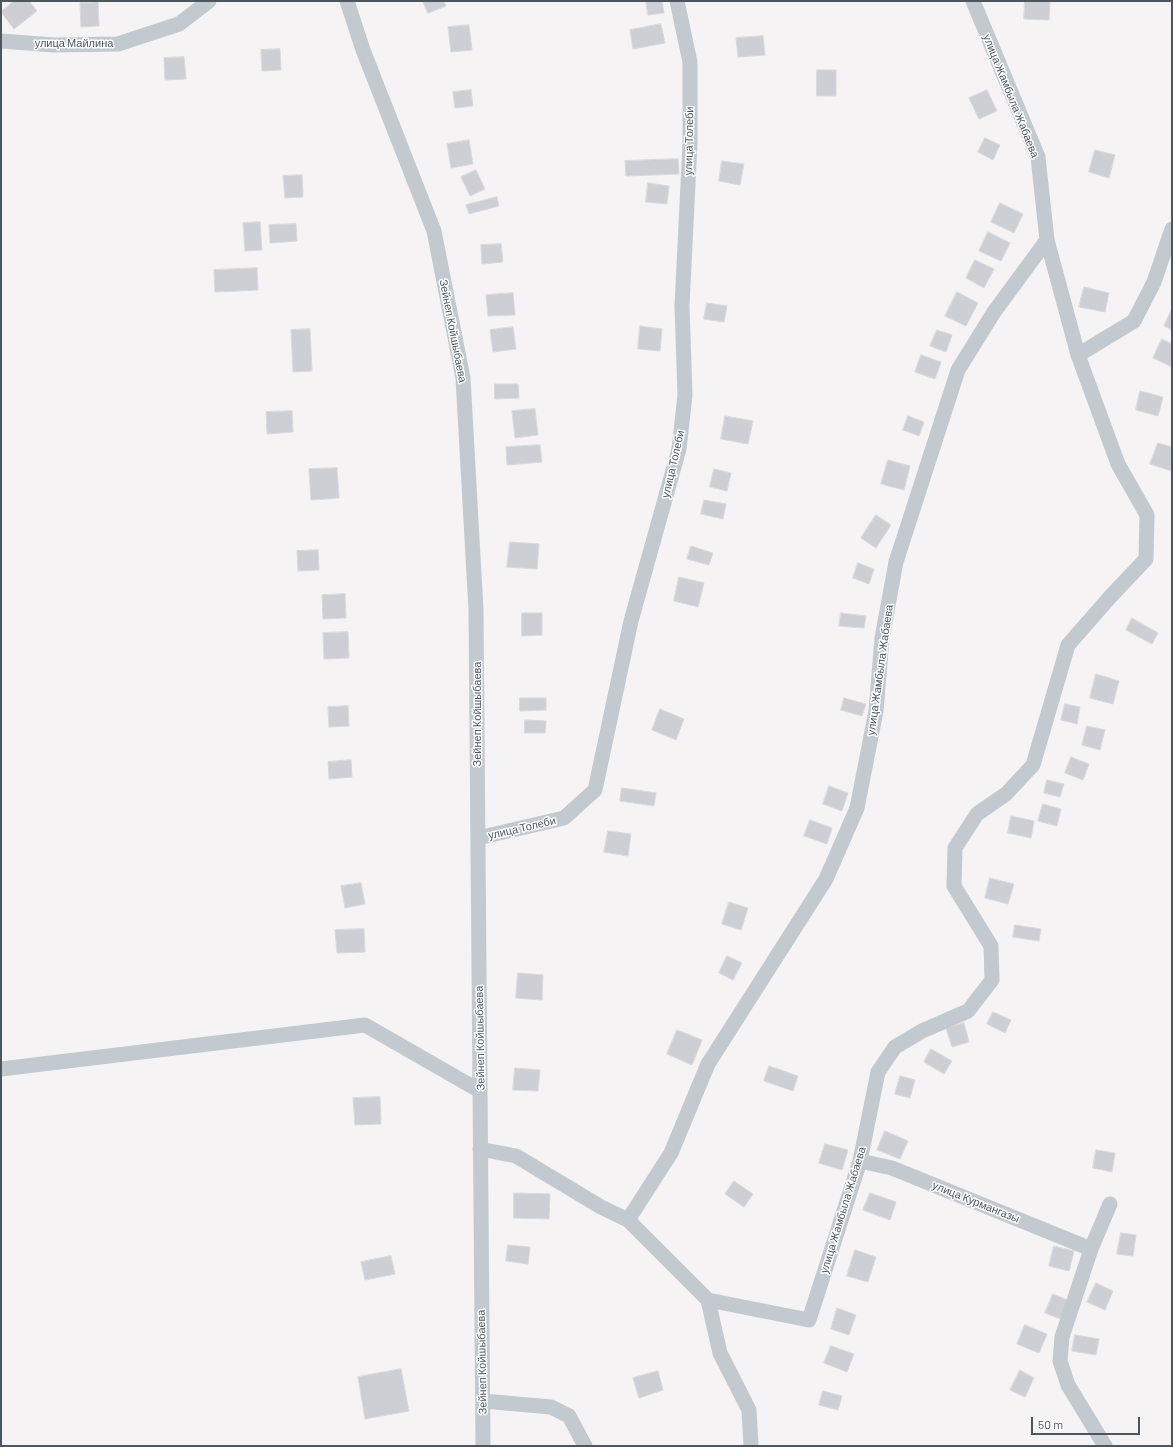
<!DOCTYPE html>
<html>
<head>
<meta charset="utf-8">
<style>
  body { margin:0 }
  #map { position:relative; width:1173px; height:1447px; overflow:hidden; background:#f5f3f3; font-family:Barlow,sans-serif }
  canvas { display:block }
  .frame { position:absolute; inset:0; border:2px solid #4b565f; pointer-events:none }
  .scale { position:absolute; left:1031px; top:1417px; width:109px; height:18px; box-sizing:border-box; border:2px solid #4b565f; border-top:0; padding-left:5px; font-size:12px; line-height:14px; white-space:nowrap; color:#4b565f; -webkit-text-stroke:3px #fff; paint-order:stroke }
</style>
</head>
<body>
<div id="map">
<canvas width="1173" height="1447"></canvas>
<div class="frame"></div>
<div class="scale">50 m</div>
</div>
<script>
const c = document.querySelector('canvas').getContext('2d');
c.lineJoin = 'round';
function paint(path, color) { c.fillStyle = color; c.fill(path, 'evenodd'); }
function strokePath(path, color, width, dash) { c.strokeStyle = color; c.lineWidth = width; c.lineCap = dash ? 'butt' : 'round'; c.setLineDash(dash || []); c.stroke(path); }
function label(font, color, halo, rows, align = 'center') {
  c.font = font + ' Barlow,sans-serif'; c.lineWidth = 3; c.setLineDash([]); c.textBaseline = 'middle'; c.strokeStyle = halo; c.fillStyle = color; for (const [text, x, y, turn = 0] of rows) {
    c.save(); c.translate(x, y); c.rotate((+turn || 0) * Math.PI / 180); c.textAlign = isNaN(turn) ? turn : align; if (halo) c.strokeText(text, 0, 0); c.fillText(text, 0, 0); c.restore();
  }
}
const building = new Path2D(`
  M14,1H29L37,11L14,29L1,12Z
  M423,1H444L446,6L428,13Z
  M646,1H662L664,13L648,15Z
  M1025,1H1050L1049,20L1024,19Z
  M98,2L99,26L81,27L80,3Z
  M661,24L665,43L633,49L630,30Z
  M469,25L472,50L451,52L448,27Z
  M763,36L765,55L738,57L736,38Z
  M280,49L281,70L262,71L261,50Z
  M184,57L186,79L165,80L164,58Z
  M817,70H836V96H817Z
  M471,90L473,106L455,108L453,92Z
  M987,90L997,111L979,119L969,98Z
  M985,138L1000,145L993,160L978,152Z
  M469,140L473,164L451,168L447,144Z
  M1095,150L1115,155L1109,178L1089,172Z
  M678,159L679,174L626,176L625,161Z
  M722,161L744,164L740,185L719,181Z
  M476,170L485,189L470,196L461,177Z
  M302,175L303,197L285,198L283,176Z
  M648,183L669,186L667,204L646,202Z
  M497,197L499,206L469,214L466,205Z
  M1000,203L1023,214L1014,233L991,222Z
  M260,222L262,250L245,251L243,223Z
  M296,224L297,241L270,243L269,225Z
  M988,232L1010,243L1001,261L979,251Z
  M501,244L503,262L482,264L481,245Z
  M975,260L994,269L984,288L966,278Z
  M257,268L258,290L215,292L214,270Z
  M1084,287L1109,293L1105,312L1079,307Z
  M957,292L978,303L966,326L945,316Z
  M513,293L515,315L488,316L486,295Z
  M707,303L727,306L724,322L704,319Z
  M1172,309V330L1164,326Z
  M640,326L662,329L660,351L638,349Z
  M513,327L516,349L493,352L490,330Z
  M310,329L312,371L293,372L291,330Z
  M937,330L952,335L946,352L930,346Z
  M1162,339L1172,344V367L1153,358Z
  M921,355L941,362L935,379L915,372Z
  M495,384H518L519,398L495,399Z
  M1140,391L1163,397L1158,416L1136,410Z
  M535,409L538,435L515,438L512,411Z
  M292,411L293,432L267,434L266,412Z
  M725,416L753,421L748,444L721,439Z
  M908,416L924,422L919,436L903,430Z
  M1158,443L1172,447V471L1150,464Z
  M540,445L542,462L507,465L506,447Z
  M888,460L910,466L904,490L881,484Z
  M337,468L339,498L311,500L309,469Z
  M714,469L731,473L727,491L710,487Z
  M704,500L726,504L723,519L701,514Z
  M876,515L891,525L876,548L861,538Z
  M510,542L539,544L537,569L507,567Z
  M691,546L713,553L709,565L687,559Z
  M318,550L319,570L298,571L297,551Z
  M858,563L874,569L869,584L853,578Z
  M679,577L704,583L698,607L674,601Z
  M345,594L346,618L323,619L322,595Z
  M522,613H542V635L522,636Z
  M841,613L866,616L864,628L839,626Z
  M1132,618L1158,633L1152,644L1126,630Z
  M348,632L349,658L324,659L323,633Z
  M1096,674L1119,681L1113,704L1090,698Z
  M520,698H546V710L520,711Z
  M844,698L866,704L862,716L841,710Z
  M1065,704L1080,707L1077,724L1061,720Z
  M348,706L349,726L329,727L328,707Z
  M660,709L684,719L676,740L652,730Z
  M525,720L546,721L545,733H525Z
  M1087,726L1105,730L1100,750L1082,745Z
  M1071,757L1089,764L1083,780L1065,773Z
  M351,760L352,777L329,779L328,762Z
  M1047,780L1064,784L1060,797L1044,793Z
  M829,786L848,793L842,811L823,804Z
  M622,788L656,793L654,806L620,801Z
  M1043,804L1061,809L1057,826L1038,821Z
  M1011,816L1034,821L1031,838L1008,833Z
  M810,820L832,828L827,844L804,836Z
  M608,831L631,834L628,856L604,852Z
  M990,878L1014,884L1008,904L985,898Z
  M361,883L365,904L345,908L341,886Z
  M729,902L748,908L741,930L722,924Z
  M1015,925L1041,929L1039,941L1013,937Z
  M364,929L365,952L337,953L335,930Z
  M727,956L742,963L733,980L719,973Z
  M518,973L543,975L542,1000L516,998Z
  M993,1012L1011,1020L1005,1033L987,1024Z
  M964,1023L969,1042L952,1047L946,1028Z
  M677,1030L702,1040L692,1065L667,1054Z
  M931,1049L952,1061L944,1074L924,1062Z
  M769,1066L798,1076L793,1091L764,1081Z
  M515,1068L540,1070L538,1091L513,1090Z
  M900,1076L915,1080L910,1098L895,1094Z
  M380,1097L381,1124L355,1125L353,1098Z
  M885,1131L908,1141L900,1159L877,1150Z
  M825,1144L848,1150L842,1170L819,1163Z
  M1096,1150L1115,1153L1112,1172L1093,1168Z
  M734,1181L753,1194L744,1207L725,1194Z
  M514,1193L550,1194L549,1219L514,1218Z
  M870,1193L896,1202L890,1220L863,1210Z
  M1121,1233L1136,1235L1133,1256L1117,1254Z
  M508,1245L530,1247L528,1264L506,1261Z
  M1054,1246L1074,1251L1069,1271L1049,1266Z
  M855,1250L876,1257L868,1282L847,1276Z
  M391,1256L395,1274L365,1280L361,1262Z
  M1096,1283L1113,1291L1105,1310L1087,1302Z
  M1053,1294L1070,1301L1063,1320L1045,1313Z
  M837,1308L856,1315L849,1335L831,1329Z
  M1025,1325L1047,1334L1039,1353L1017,1344Z
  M1075,1335L1099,1339L1096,1355L1072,1351Z
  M831,1346L854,1354L847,1372L824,1363Z
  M401,1369L409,1411L365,1419L358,1377Z
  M1020,1370L1034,1378L1025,1397L1010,1390Z
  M658,1371L663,1390L639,1398L633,1378Z
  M823,1391L842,1396L838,1410L819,1405Z`);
const minor = new Path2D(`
  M347,1L363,50L434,231L463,378L476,610L483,1446
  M1,41L54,45L118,44L179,24L209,1
  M1078,355L1134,321L1154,282L1172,229
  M478,838L564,818L595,790L631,621L679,449L685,395L682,306L690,143V62L677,1
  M1,1069L365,1025L480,1091
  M480,1149L516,1156L601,1207L628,1220L708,1300L720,1353L749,1410L751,1446
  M860,1161L892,1168L1091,1249
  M628,1220L671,1153L708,1064L826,879L857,808L876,711L882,638L896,562L958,370L994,312L1047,240
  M708,1300L809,1320L860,1161L878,1072L895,1047L922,1031L968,1011L992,980L991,946L954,886L955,848L977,814L1006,794L1033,765L1068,645L1110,597L1146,559L1147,515L1118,464L1078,355L1047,240L1038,157L973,1
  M483,1401L551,1407L569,1416L585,1446
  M1105,1446L1068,1385L1060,1361L1062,1337L1091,1249L1110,1204`);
const streetNames = [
  ["улица Майлина",74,43],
  ["улица Жамбыла Жабаева",1011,96,68],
  ["улица Толеби",689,141,-89],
  ["Зейнеп Койшыбаева",453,331,79],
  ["улица Толеби",673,464,-77],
  ["улица Жамбыла Жабаева",880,670,-82],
  ["Зейнеп Койшыбаева",477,714,-90],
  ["улица Толеби",522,828,-13],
  ["Зейнеп Койшыбаева",480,1038,-91],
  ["улица Курмангазы",976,1202,22],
  ["улица Жамбыла Жабаева",843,1210,-73],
  ["Зейнеп Койшыбаева",482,1362,-91]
];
paint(building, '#cdcfd4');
strokePath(building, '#d7d9dd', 1);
strokePath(minor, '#c2cad0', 15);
label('11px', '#4b565f', '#fff', streetNames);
</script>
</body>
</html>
